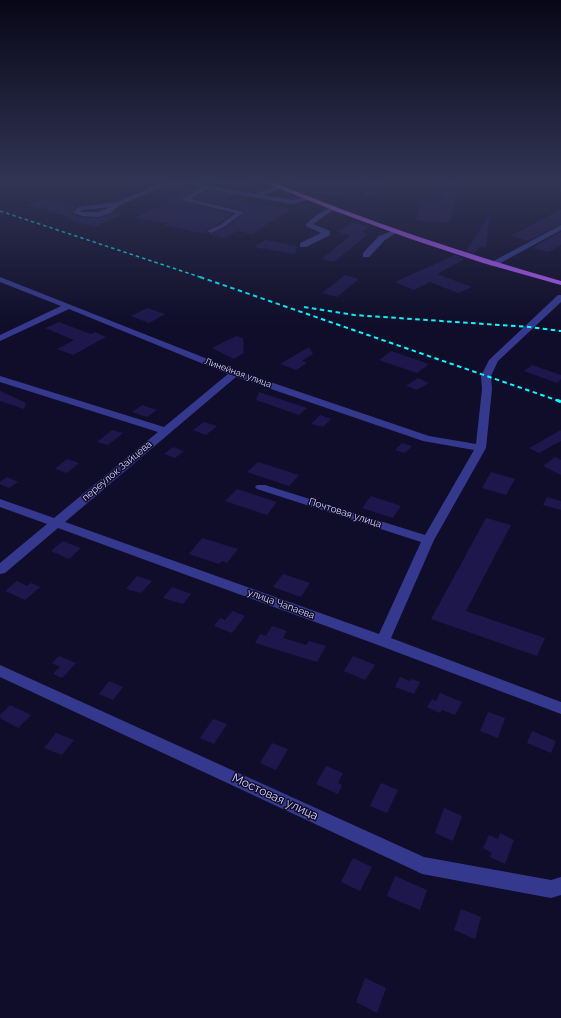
<!DOCTYPE html>
<html>
<head>
<meta charset="utf-8">
<style>
  body { margin:0 }
  canvas { display:block; background:#0f0d29 }
</style>
</head>
<body>
<canvas width="561" height="1018"></canvas>
<script>
const c = document.querySelector('canvas').getContext('2d');
c.lineJoin = 'round';
function paint(path, color) { c.fillStyle = color; c.fill(path, 'evenodd'); }
function strokePath(path, color, width, dash) { c.strokeStyle = color; c.lineWidth = width; c.lineCap = dash ? 'butt' : 'round'; c.setLineDash(dash || []); c.stroke(path); }
function label(font, color, halo, rows, align = 'center') {
  c.font = font + ' Raleway,sans-serif'; c.lineWidth = 3; c.setLineDash([]); c.textBaseline = 'middle'; c.strokeStyle = halo; c.fillStyle = color; for (const [text, x, y, turn = 0] of rows) {
    c.save(); c.translate(x, y); c.rotate((+turn || 0) * Math.PI / 180); c.textAlign = isNaN(turn) ? turn : align; if (halo) c.strokeText(text, 0, 0); c.fillText(text, 0, 0); c.restore();
  }
}
const building = new Path2D(`
  M200,181H244L266,189L255,192Z
  M286,181H361L343,197L324,194L317,195Z
  M368,181H386L382,197L364,195Z
  M444,181H458L456,199L449,223L416,220L422,201L440,202Z
  M187,185L197,188L182,198V202L232,214L219,224L206,230V232L210,234L225,228L245,212L244,211L195,198L207,191L235,195L219,198L291,209L252,234L237,231L225,238L164,225L168,223L134,218L183,194L162,190L174,188Z
  M45,199L76,207L72,213L82,218H98L114,212L123,214L95,227L67,220L73,218L27,205Z
  M561,209V224L528,241L511,236Z
  M490,214L486,248L480,247L474,253L466,251Z
  M353,222L369,227L361,232L368,234L334,262L322,259L351,235L337,232Z
  M561,232V245L548,252L532,248Z
  M265,240L297,246L295,254L254,247Z
  M455,255L465,259L437,274L472,287L458,293L430,282L414,290L395,282Z
  M345,275L359,279L337,297L322,293Z
  M147,308L165,314L149,323L131,316Z
  M59,322L91,334L95,332L106,337L73,355L57,349L74,340L45,328Z
  M236,336L243,338L244,353L234,359L212,348Z
  M309,347L313,354L302,361L307,363L296,370L280,364Z
  M391,351L429,364L417,373L379,360Z
  M532,365L561,375V379L557,383L524,371Z
  M418,378L429,383L417,390L406,386Z
  M0,391L26,403L24,409L0,401Z
  M259,392L307,408L299,415L256,400Z
  M142,405L157,410L147,417L132,412Z
  M320,415L331,419L323,427L311,424Z
  M204,422L217,426L206,435L193,430Z
  M112,430L123,433L108,445L97,442Z
  M561,430V441L539,453L529,448Z
  M402,443L412,446L405,453L395,450Z
  M173,447L184,451L175,458L164,454Z
  M555,457L561,460V475L543,466Z
  M67,459L79,463L67,473L55,469Z
  M258,462L299,475L289,486L247,472Z
  M491,472L515,479L506,495L482,488Z
  M7,477L18,482L9,488L0,484V482Z
  M237,489L277,502L267,515L225,501Z
  M371,496L401,506L393,518L362,508Z
  M547,497L561,501V510L543,505Z
  M486,518L511,525L466,611L545,638L537,656L431,619Z
  M202,538L238,549L227,563L222,561L219,564L189,554Z
  M63,541L81,548L69,559L51,551Z
  M283,574L310,583L301,597L273,587Z
  M137,576L152,581L141,593L126,589Z
  M17,581L27,586L31,583L40,587L25,600L5,591Z
  M172,587L191,594L183,604L163,598Z
  M233,611L245,616L232,633L214,626L220,618L225,620Z
  M272,626L287,631L283,638L306,645L309,641L326,646L317,662L255,643L260,634L266,636Z
  M59,656L76,663L62,678L53,674L60,667L52,663Z
  M353,656L375,665L365,680L344,671Z
  M400,677L410,681L412,679L420,682L414,694L395,687Z
  M109,681L123,687L113,700L99,694Z
  M440,693L462,702L455,715L442,710L440,713L427,707L432,699L436,701Z
  M10,705L31,715L18,728L0,718V715Z
  M488,712L505,718L498,738L480,731Z
  M213,719L227,724L214,744L200,738Z
  M532,731L556,741L551,753L527,743Z
  M56,733L74,740L62,755L44,748Z
  M272,743L288,749L276,770L260,763Z
  M326,766L343,773L338,783L342,785L338,794L316,784Z
  M381,783L398,790L387,813L370,806Z
  M444,808L462,816L453,841L435,833Z
  M500,833L514,840L505,864L490,857L492,853L483,848L489,835L498,839Z
  M353,858L372,867L360,891L341,882Z
  M395,876L427,890L420,910L387,896Z
  M461,909L481,917L475,939L454,930Z
  M365,978L386,988L377,1013L356,1002Z`);
const minor = new Path2D(`
  M180,181H195L207,185L255,194L279,186L281,187V189L263,195L292,200L309,197L312,199L292,204L207,189L191,199L244,212L224,227L211,233L207,231L209,230L220,225L236,213L183,201V199L201,187L187,183L174,187L160,188L120,205L111,213L98,217L82,216L73,213L78,207L117,202L157,185ZM111,207L98,212H80L82,210Z
  M331,207L336,208L313,224L330,231V235L306,247H300V243L321,233L306,226V224L315,216Z
  M561,225V230L495,266H492L488,264Z
  M394,230L398,232L396,233L385,240L369,257H363V253L379,236Z
  M0,277L238,371L429,436L476,444L482,389L481,376L489,360L558,295H561V302L498,361L491,376L492,389L486,448L434,540L391,638L561,702V714L378,645L58,528L5,573L0,574V563L47,524L0,507V499L54,518L158,432L0,382V376L164,427L228,374L69,309L0,341V335L61,306L0,282ZM236,377L423,441L474,450L425,535L265,485H257L255,487L257,489L421,542L379,634L65,522Z
  M0,665L424,857L551,880L561,877V895L551,898L422,874L416,871L0,677Z`);
const major = new Path2D(`
  M261,181H270C365,220 462,253 561,281V285L483,263L408,238L335,211Z`);
const railFar2 = new Path2D(`
  M0,211L203,278`);
const railFar1 = new Path2D(`
  M200,277L559,401
  M304,307L354,315L529,327L561,331`);
const rail = new Path2D(`
  M557,400L561,402`);
const farStreetnames = [
  ["Линейная улица",238,373,20]
];
const streetNames = [
  ["переулок Зайцева",117,471,-40],
  ["Почтовая улица",345,513,18],
  ["улица Чапаева",281,604,20]
];
const nearStreetnames = [
  ["Мостовая улица",275,797,25]
];
paint(building, '#1d174c');
paint(minor, '#34398d');
paint(major, '#b25cff');
strokePath(railFar2, '#01ffff', 1.5, [3.5, 3]);
strokePath(railFar1, '#01ffff', 2, [4.5, 3.5]);
strokePath(rail, '#01ffff', 3, [5.5, 4.5]);
const sky = c.createLinearGradient(0, 0, 0, 324);
sky.addColorStop(0, '#080717');
sky.addColorStop(0.56, '#313554');
sky.addColorStop(1, '#31355400');
c.fillStyle = sky;
c.fillRect(0, 0, 561, 324);
label('9px', '#d6d5ff', '#0f0d29', farStreetnames);
label('10px', '#d6d5ff', '#0f0d29', streetNames);
label('12px', '#d6d5ff', '#0f0d29', nearStreetnames);
</script>
</body>
</html>
